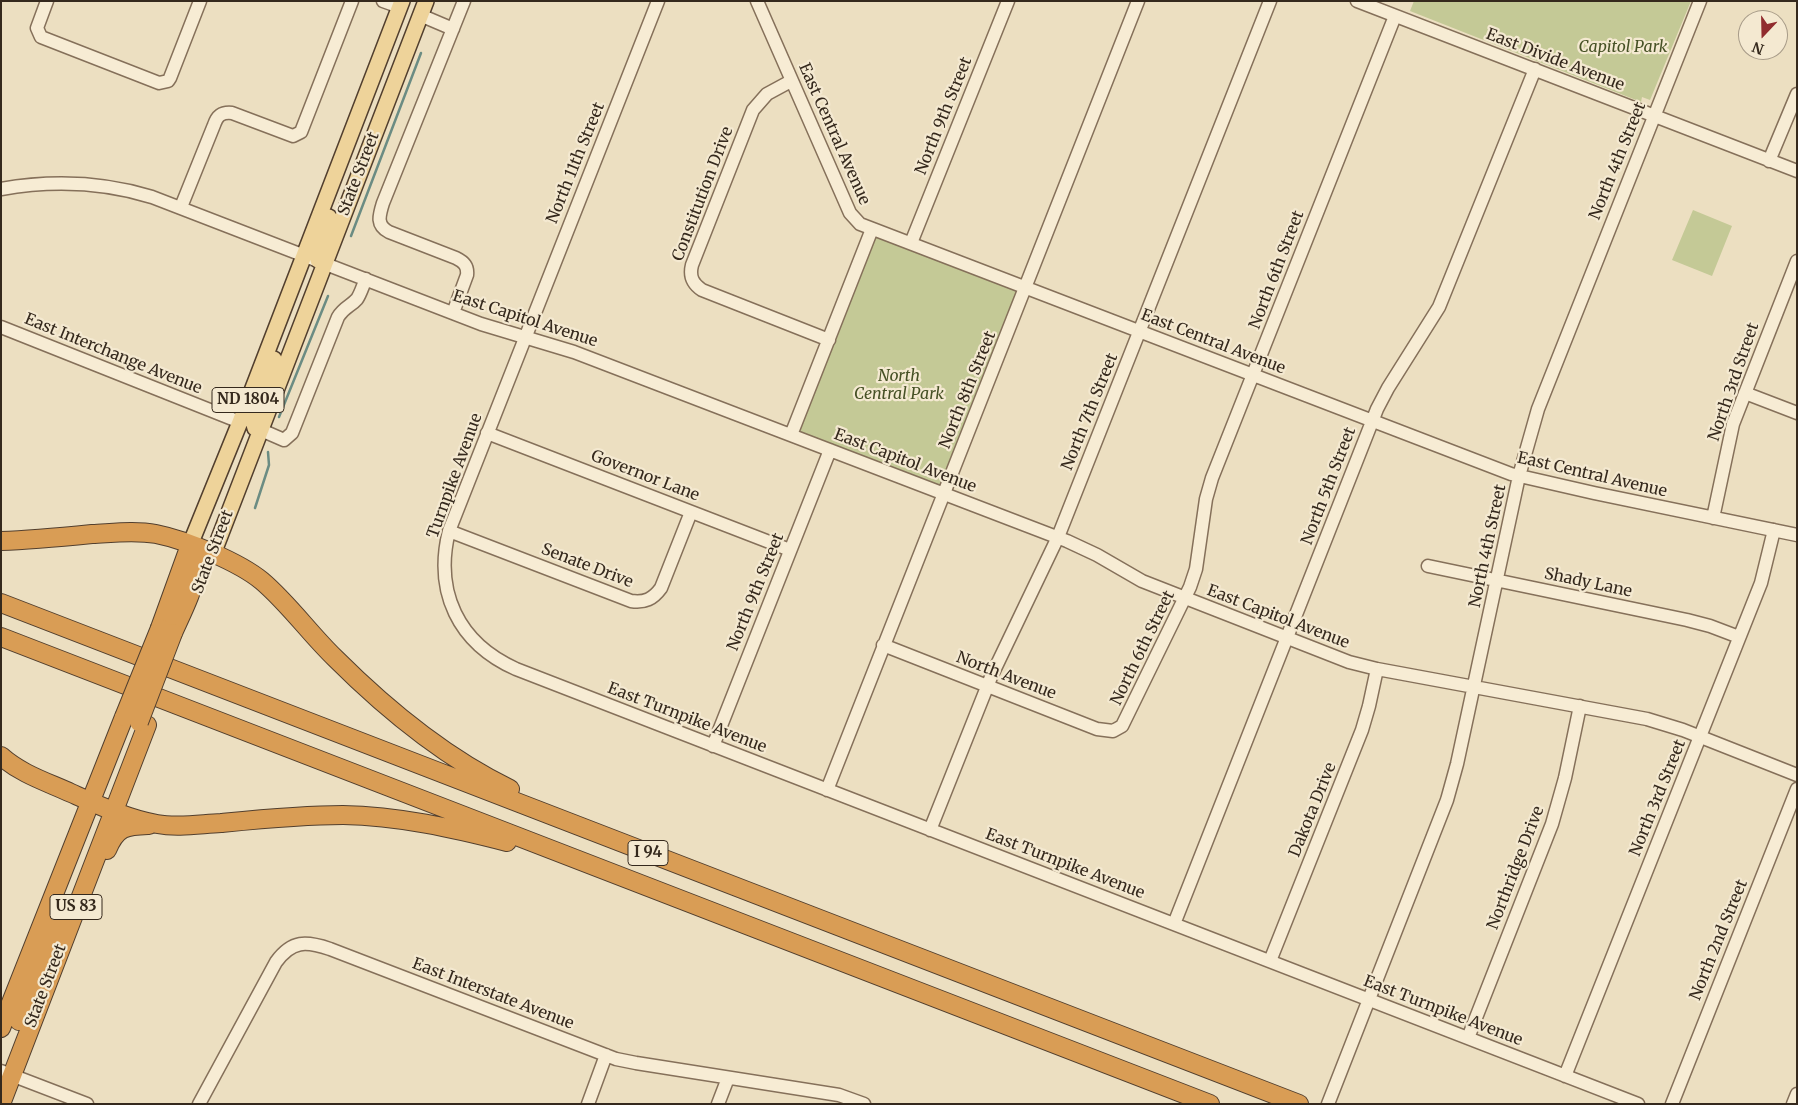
<!DOCTYPE html>
<html>
<head>
<meta charset="utf-8">
<style>
  body { margin:0 }
  #map { position:relative; width:1798px; height:1105px; overflow:hidden; background:#ecdfc1; font-family:Merriweather,serif }
  canvas { display:block }
  .frame { position:absolute; inset:0; border:2px solid #35291d; pointer-events:none }
  .north { position:absolute; left:1738px; top:10px; width:50px; height:50px; box-sizing:border-box; background:#f4e9d1; border:1px solid #a89c89; border-radius:50%; rotate:201deg; font-size:14px; font-weight:700; line-height:20px; text-align:center; color:#35291d }
  .north::after { content:''; display:block; margin:auto; width:18px; height:22px; background:#912c2e; clip-path:polygon(50% 0,100% 100%,50% 72%,0 100%) }
</style>
</head>
<body>
<div id="map">
<canvas width="1798" height="1105"></canvas>
<div class="frame"></div>
<div class="north">N</div>
</div>
<script>
const c = document.querySelector('canvas').getContext('2d');
c.lineJoin = 'round';
function paint(path, color) { c.fillStyle = color; c.fill(path, 'evenodd'); }
function strokePath(path, color, width, dash) { c.strokeStyle = color; c.lineWidth = width; c.lineCap = dash ? 'butt' : 'round'; c.setLineDash(dash || []); c.stroke(path); }
function label(font, color, halo, rows, align = 'center') {
  c.font = font + ' Merriweather,serif'; c.lineWidth = 4.5; c.setLineDash([]); c.textBaseline = 'middle'; c.strokeStyle = halo; c.fillStyle = color; for (const [text, x, y, turn = 0] of rows) {
    c.save(); c.translate(x, y); c.rotate((+turn || 0) * Math.PI / 180); c.textAlign = isNaN(turn) ? turn : align; if (halo) c.strokeText(text, 0, 0); c.fillText(text, 0, 0); c.restore();
  }
}
const green = new Path2D(`
  M1414,1H1691L1650,100L1642,97L1641,102L1410,11Z
  M1693,210L1732,226L1712,276L1672,260Z
  M872,229L1025,287L944,493L791,435Z`);
const stream = new Path2D(`
  M351,236L421,53
  M279,417L328,296
  M255,508L269,465L268,452`);
const minor = new Path2D(`
  M47,1L37,28L41,37L159,83L168,81L170,78L200,1
  M383,1L400,7
  M658,1L449,531C434,592 458,643 516,669L1638,1104
  M757,1L850,213L860,224L1511,474L1594,493L1797,535
  M1357,1L1797,171
  M420,15L453,29
  M791,81L767,94L753,110L692,265C689,277 693,284 702,290L829,340
  M1769,161L1797,94
  M1,189C52,180 103,182 152,197L481,324L574,352L1067,541L1097,555L1142,581L1349,662L1377,669L1647,719L1683,730L1797,775
  M181,207L214,125C217,116 221,112 232,113L293,136L301,132L352,1
  M911,243L1008,1
  M453,313L467,275C468,266 464,262 456,258L389,232C376,225 379,216 383,203L464,1
  M1,327L240,422
  M1745,393L1797,413
  M261,430L284,440L292,433L338,317C344,307 351,306 357,299C361,293 363,285 366,279
  M487,433L790,550
  M791,435L872,229
  M1713,518L1733,424L1797,261
  M449,531L631,601C645,603 653,599 661,588L691,512
  M1428,566L1687,620L1710,626L1739,637
  M883,645L1097,729L1113,731L1122,726L1190,587L1196,569L1206,499L1212,478L1395,16
  M713,746L830,450
  M827,790L1138,1
  M930,830L991,677L1058,537L1270,1
  M1174,924L1377,409L1388,388L1439,307L1535,69
  M1270,961L1362,730L1369,706L1377,669
  M1468,1038L1552,824L1565,778L1580,706
  M1,1071L87,1104
  M1565,1076L1761,583L1774,530
  M199,1104L276,962C292,940 306,941 330,949L616,1059L636,1063L839,1095L864,1104
  M588,1104L606,1055
  M718,1104L728,1078
  M1328,1104L1447,800L1457,764L1519,476L1538,409L1700,1
  M1672,1104L1797,789
  M1793,1104L1797,1094`);
const major = new Path2D(`
  M318,260L317,252L329,217
  M261,430L255,428L253,421L274,359
  M190,545L240,422L402,1
  M213,554L426,1`);
const highway = new Path2D(`
  M1,541C32,540 62,537 92,534C113,533 135,530 156,534C186,540 239,562 262,581C289,604 310,634 335,658C387,710 444,757 510,789
  M1,603L1299,1104
  M160,628L190,545
  M173,633C180,617 195,588 196,571C197,562 193,553 190,545
  M1,637L1210,1104
  M1,756C21,774 47,782 71,793C98,805 128,819 157,824C178,828 200,824 221,823C262,819 302,815 343,815C398,816 453,828 507,842
  M107,850C117,826 126,826 149,825
  M19,1021L52,936L60,904
  M1,1028L124,717
  M1,1104L147,725`);
const highwayBridge = new Path2D(`
  M124,717L160,628
  M139,722L173,633`);
const shields = [
  [248,400,72],
  [648,853,40],
  [76,907,52]
];
const shieldNames = [
  ["ND 1804",248,400],
  ["I 94",648,853],
  ["US 83",76,907]
];
const parkNames = [
  ["Capitol Park",1623,47],
  ["North",899,376],
  ["Central Park",899,394]
];
const streetNames = [
  ["East Divide Avenue",1555,60,21],
  ["North 9th Street",944,116,-68],
  ["East Central Avenue",834,134,66],
  ["North 4th Street",1618,161,-68],
  ["North 11th Street",576,163,-68],
  ["State Street",359,174,-69],
  ["Constitution Drive",703,194,-69],
  ["North 6th Street",1277,270,-69],
  ["East Capitol Avenue",525,319,18],
  ["East Central Avenue",1213,342,21],
  ["East Interchange Avenue",113,354,22],
  ["North 3rd Street",1734,382,-71],
  ["North 8th Street",968,390,-68],
  ["North 7th Street",1090,412,-68],
  ["East Capitol Avenue",905,461,21],
  ["East Central Avenue",1592,475,13],
  ["Turnpike Avenue",455,476,-70],
  ["Governor Lane",645,476,21],
  ["North 5th Street",1329,486,-69],
  ["North 4th Street",1488,546,-78],
  ["State Street",213,552,-69],
  ["Senate Drive",587,566,21],
  ["Shady Lane",1588,583,12],
  ["North 9th Street",756,592,-68],
  ["East Capitol Avenue",1278,617,21],
  ["North 6th Street",1143,648,-64],
  ["North Avenue",1006,676,21],
  ["East Turnpike Avenue",687,718,21],
  ["North 3rd Street",1658,798,-68],
  ["Dakota Drive",1313,810,-68],
  ["East Turnpike Avenue",1065,864,21],
  ["Northridge Drive",1516,868,-69],
  ["North 2nd Street",1719,940,-68],
  ["State Street",46,986,-69],
  ["East Interstate Avenue",493,994,21],
  ["East Turnpike Avenue",1443,1011,21]
];
paint(green, '#c4c996');
strokePath(stream, '#6b8c83', 2.5);
strokePath(minor, '#85705a', 15);
strokePath(major, '#523f2e', 18);
strokePath(highway, '#523f2e', 20);
strokePath(minor, '#f7ecd4', 12);
strokePath(major, '#eed39a', 15);
strokePath(highway, '#d99d55', 18);
strokePath(highwayBridge, '#523f2e', 20, []);
strokePath(highwayBridge, '#d99d55', 18);
for (const [x, y, w] of shields) { const box = new Path2D(); box.roundRect(x - w / 2, y - 12.5, w, 25, 4); c.fillStyle = '#f4e9d1'; c.fill(box); strokePath(box, '#35291d', 1); }
label('bold 15px', '#35291d', null, shieldNames);
label('italic 16px', '#465125', '#f4e9d1', parkNames);
label('16px', '#35291d', '#f4e9d1', streetNames);
</script>
</body>
</html>
